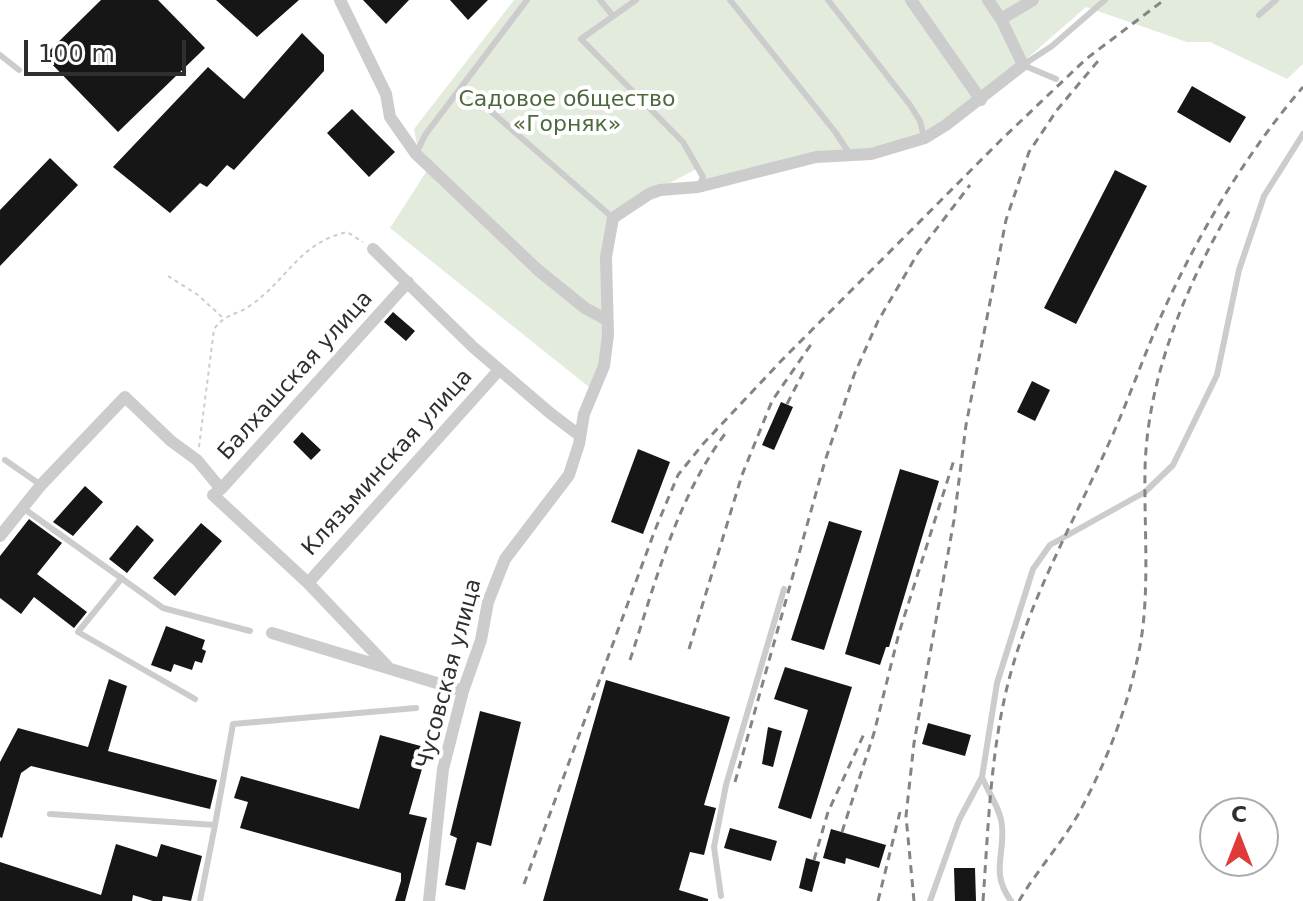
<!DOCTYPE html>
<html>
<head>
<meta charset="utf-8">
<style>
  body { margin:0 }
  #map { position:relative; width:1303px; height:901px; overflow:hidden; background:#fff; font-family:"DejaVu Sans",sans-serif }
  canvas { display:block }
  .north { position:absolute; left:1199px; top:797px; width:80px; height:80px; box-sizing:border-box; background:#fff; border:2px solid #acacac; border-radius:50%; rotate:0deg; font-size:22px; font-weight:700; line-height:32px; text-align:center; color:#2f2f2f }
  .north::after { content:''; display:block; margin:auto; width:28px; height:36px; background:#df3b38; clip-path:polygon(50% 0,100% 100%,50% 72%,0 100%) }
  .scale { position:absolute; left:24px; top:40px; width:162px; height:36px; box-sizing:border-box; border:4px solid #2f2f2f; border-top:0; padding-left:10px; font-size:24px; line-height:28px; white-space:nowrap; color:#2f2f2f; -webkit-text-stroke:6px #fff; paint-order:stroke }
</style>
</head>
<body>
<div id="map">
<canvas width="1303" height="901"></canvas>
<div class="north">С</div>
<div class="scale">100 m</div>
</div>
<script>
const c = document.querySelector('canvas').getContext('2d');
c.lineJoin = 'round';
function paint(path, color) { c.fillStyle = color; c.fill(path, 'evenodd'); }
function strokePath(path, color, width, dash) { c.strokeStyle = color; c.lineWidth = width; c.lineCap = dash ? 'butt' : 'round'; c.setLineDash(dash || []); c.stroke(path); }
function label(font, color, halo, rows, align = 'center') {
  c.font = font + ' "DejaVu Sans",sans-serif'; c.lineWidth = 8; c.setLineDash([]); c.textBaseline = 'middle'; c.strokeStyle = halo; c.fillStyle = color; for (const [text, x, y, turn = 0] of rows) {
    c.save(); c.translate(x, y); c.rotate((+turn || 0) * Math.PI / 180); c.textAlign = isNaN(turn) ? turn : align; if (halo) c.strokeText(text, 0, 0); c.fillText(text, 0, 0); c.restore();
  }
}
const green = new Path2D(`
  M514,0H1303V64L1287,79L1210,42H1187L1086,7L1015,69L931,131L853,154L709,184L700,167L629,205L613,218C610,260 611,355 589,387L390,228L430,166L418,150L414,129Z`);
const building = new Path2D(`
  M101,0H158L205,48L118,132L44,56Z
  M216,0H299L257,37Z
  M363,0H409L386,24Z
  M450,0H488L468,20Z
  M302,33L324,55V71L234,170L227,165L207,187L200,183L170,213L113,167L208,67L244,99Z
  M1192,86L1246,117L1230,143L1177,112Z
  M352,109L395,152L369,177L327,133Z
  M50,158L78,185L0,266V210Z
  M1115,170L1147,186L1076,324L1044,308Z
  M393,312L415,331L406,341L384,322Z
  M1032,381L1050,390L1035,421L1017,412Z
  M781,402L793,407L774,450L762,445Z
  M302,432L321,450L311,460L293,442Z
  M638,449L670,462L643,534L611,522Z
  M900,469L939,481L889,647H886L880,665L845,654Z
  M85,486L103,502L73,536L53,522Z
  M29,519L62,543L37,574L87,612L74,628L34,597L21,614L0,598V556Z
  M829,521L862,531L824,650L791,640Z
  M201,523L222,541L175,596L153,578Z
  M137,525L154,540L127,573L109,559Z
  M166,626L205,640L202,649L206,651L202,663L195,661L192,670L174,664L171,672L151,665Z
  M785,667L852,687L811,819L778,808L808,710L774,699Z
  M109,679L127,686L108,751L217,780L210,809L31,766L21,773L2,838L0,837V762L18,728L88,747Z
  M606,680L730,717L704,805L716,808L704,855L690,852L679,890L708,899V901H543Z
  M480,711L521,722L491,846L477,842L465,890L445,885L457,838L450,835Z
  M928,723L971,735L965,756L922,744Z
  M768,727L782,731L773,767L762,764Z
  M380,735L428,748L409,814L427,818L405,901H395L401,881V873L240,828L248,802L234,798L241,776L359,809Z
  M730,828L777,841L771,861L724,848Z
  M831,829L886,845L879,868L846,858L845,864L823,858Z
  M116,844L157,857L161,844L202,856L191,901L163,896L162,901H153L133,895L132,901H0V862L101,895Z
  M806,858L820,862L812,892L799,888Z
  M954,868H975L976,901H955Z`);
const path = new Path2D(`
  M168,276L198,295L222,317
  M199,447L214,329C227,312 236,316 251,305C287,280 299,243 347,232L363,242`);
const service = new Path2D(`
  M600,0L613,16
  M636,0L581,39L683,142L703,177L700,184
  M730,0L836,133L847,150L846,155
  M828,0L910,105L920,121L924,137
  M1259,15L1276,0
  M0,55L19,70
  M1056,79L1023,65L1052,46L1105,0
  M462,86L613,218
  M416,154L425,135L527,0
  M5,460L41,485
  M23,508L163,608L250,631
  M122,578L78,632L195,699
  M982,777C988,792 1001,810 1002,826C1005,856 990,872 1011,901
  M50,814L215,825L200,901
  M215,825L233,724L416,708
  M721,896L714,847L726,785L784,589
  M930,901L959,820L982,777L997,683L1033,569L1050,545L1145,492L1173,465L1217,375L1239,270L1264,196L1303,134`);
const minor = new Path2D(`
  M340,0L386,94L390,117L416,154L538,270L585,308L607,320
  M911,0L981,100
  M1001,19L1033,0
  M373,249L473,347L550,413L579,435
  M0,536L41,485L125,397L171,441L197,460L221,489
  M308,583L499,370
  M272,633L463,691
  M387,666L308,583L213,495L221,489L408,282
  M429,901L443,769L463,691L481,640L488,602L505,559L569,475L579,444L584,414L604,366L608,335L606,257L613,218L649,194L660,190L698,187L816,157L871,154L925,138L946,125L1023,65L1001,19L988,0`);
const rail = new Path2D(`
  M787,404L804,371
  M689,649L742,475L772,401L814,340
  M630,660C656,581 677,496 728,430
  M735,782L825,461L854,375L878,321L918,253L970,185
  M842,832L874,733L899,633L954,460
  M814,860L828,812L864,734
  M524,884L655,530L678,475L703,444L782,360L1002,139L1086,59L1164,0
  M878,901L900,812
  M914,901L906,816L914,743L954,520L966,425L1006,220L1029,152L1057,110L1098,61
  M983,901C988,832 990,763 1005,696C1025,606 1072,526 1109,443C1130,397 1146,349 1167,303C1203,226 1248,151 1303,87
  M1019,901C1037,870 1063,842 1080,811C1108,759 1129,704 1140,646C1150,592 1144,526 1145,470C1147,378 1185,288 1231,208`);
const parkNames = [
  ["Садовое общество",567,100],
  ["«Горняк»",567,125]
];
const streetNames = [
  ["Балхашская улица",296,376,-48],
  ["Клязьминская улица",388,463,-48],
  ["Чусовская улица",450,674,-75]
];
paint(green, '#e3ebdd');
paint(building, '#161616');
strokePath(path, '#ccc', 2, [4, 4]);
strokePath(service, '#ccc', 6);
strokePath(minor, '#ccc', 12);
strokePath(rail, '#848484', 3, [8, 6]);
label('22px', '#4e693e', '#fff', parkNames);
label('22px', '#2f2f2f', '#fff', streetNames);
</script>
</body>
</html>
